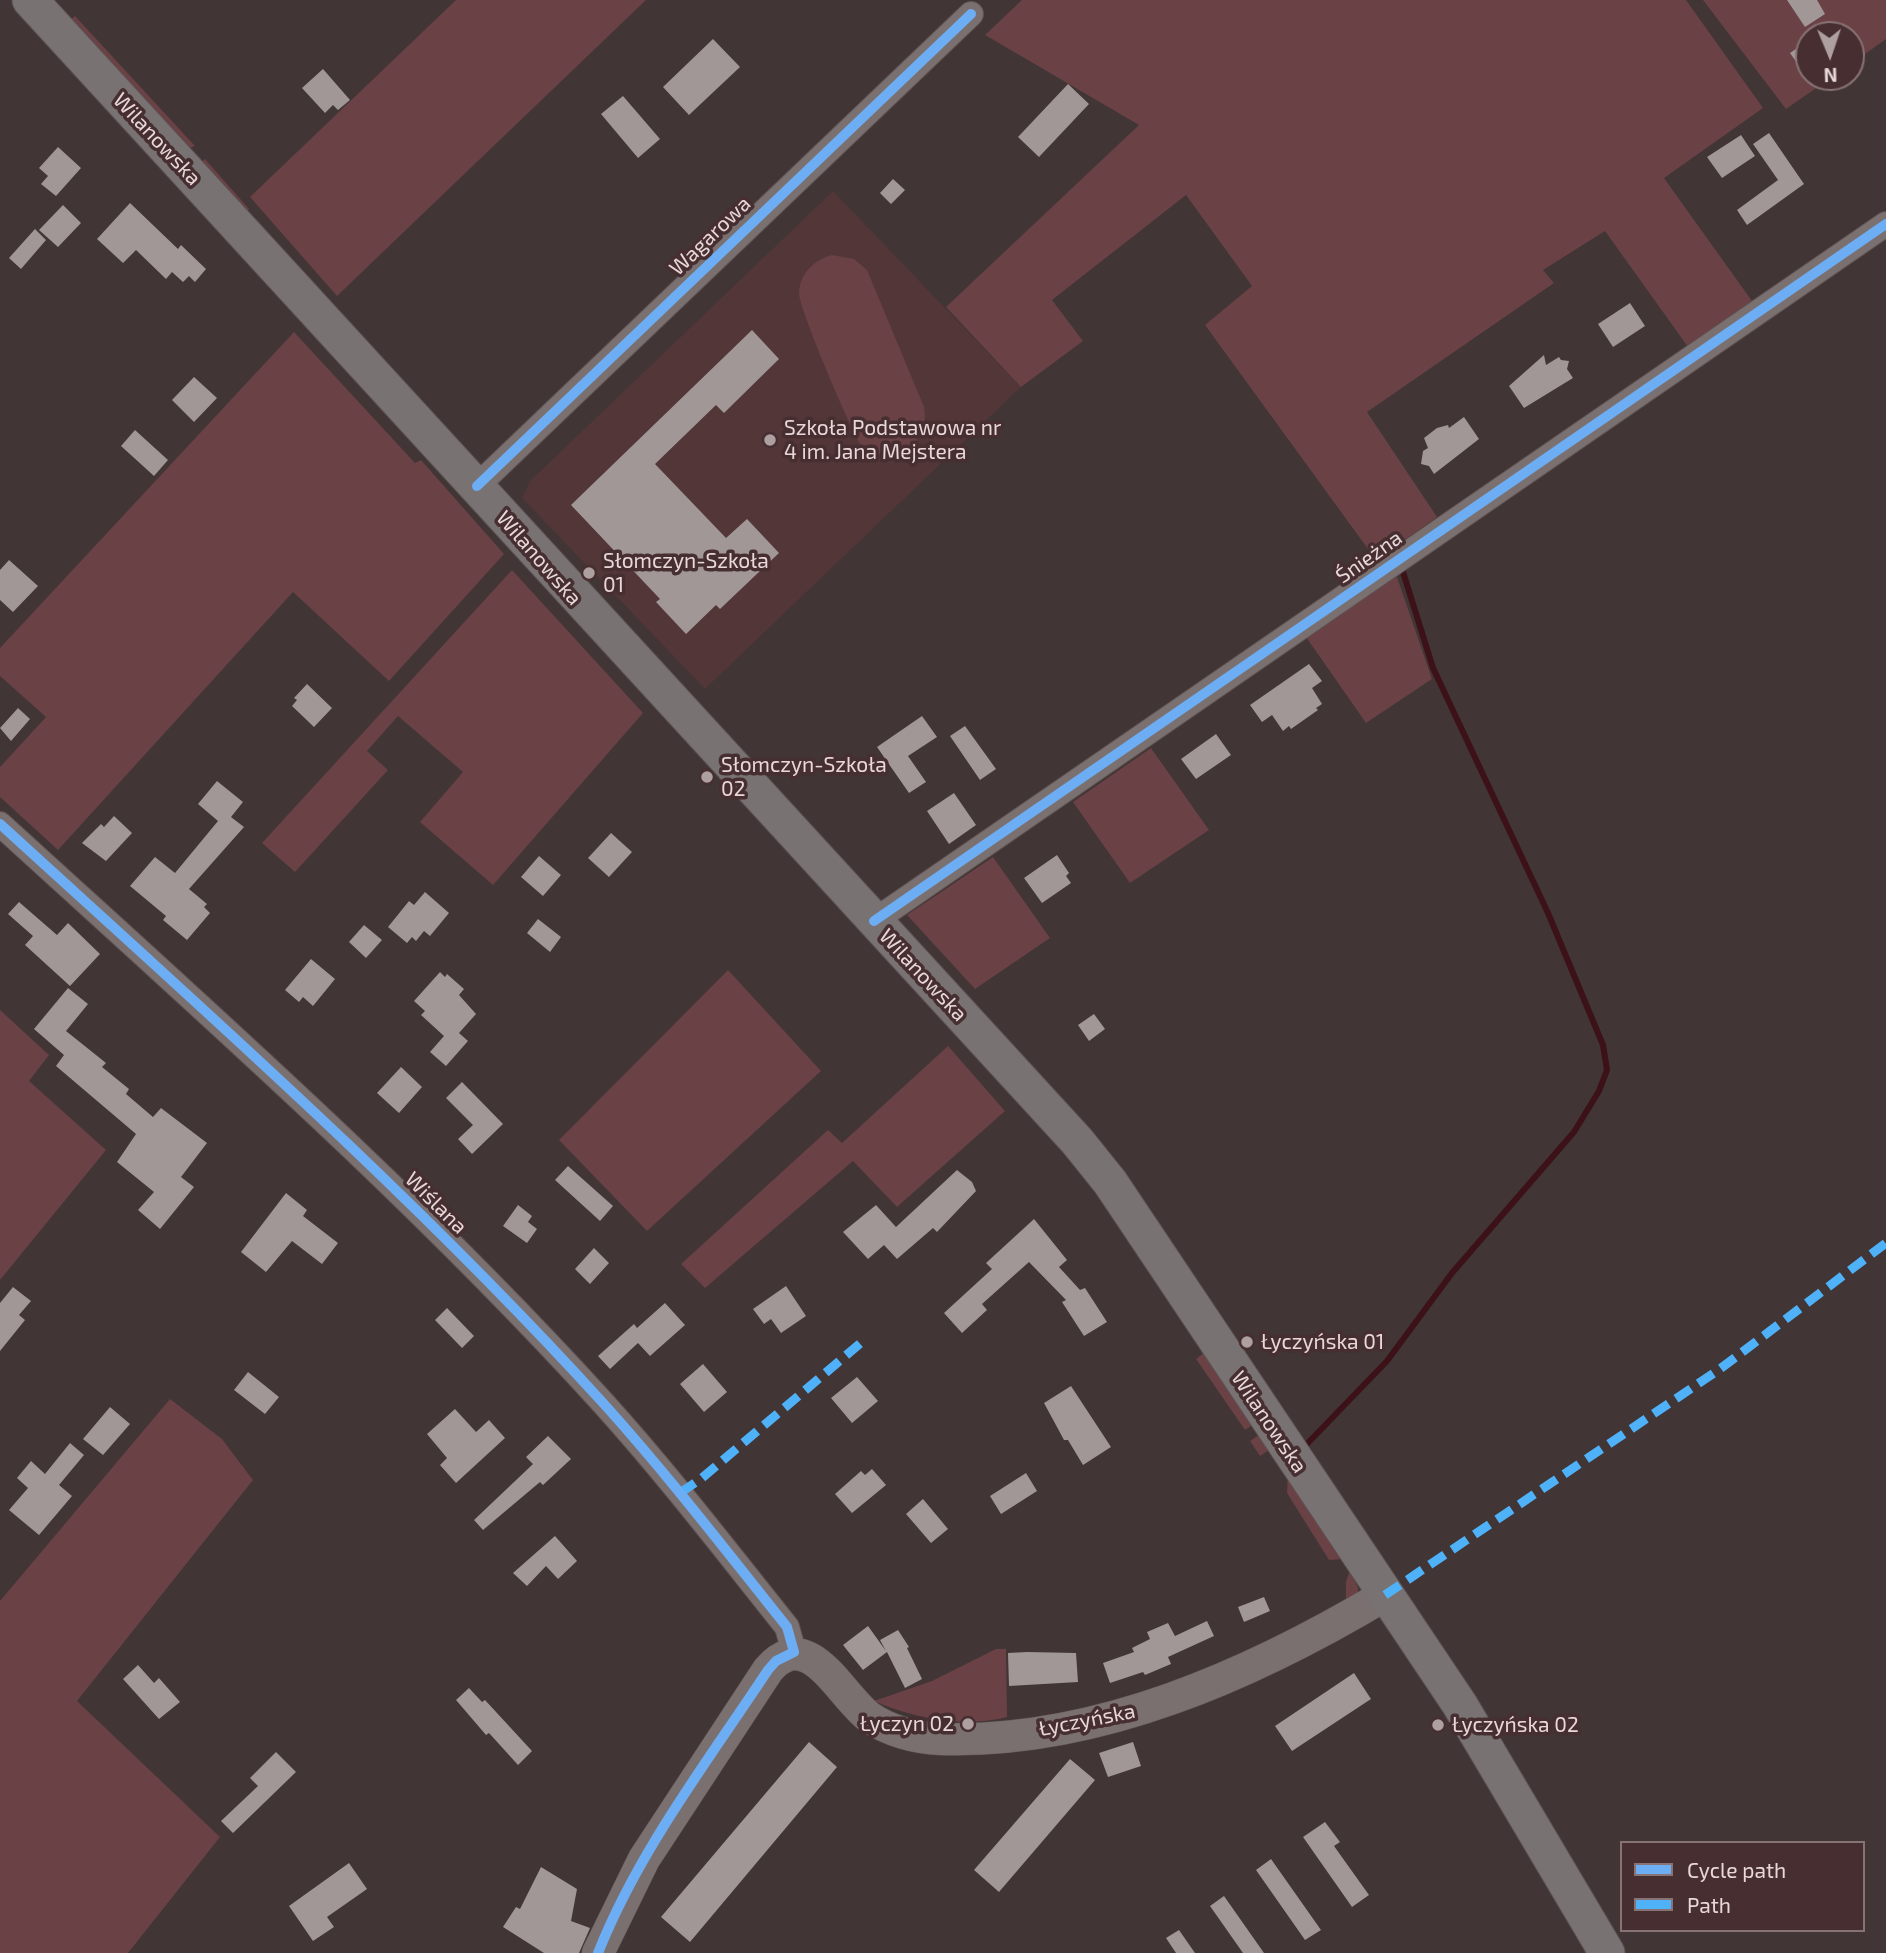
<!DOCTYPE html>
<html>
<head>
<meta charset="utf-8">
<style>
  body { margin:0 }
  #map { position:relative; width:1886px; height:1953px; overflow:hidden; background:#413535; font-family:"Exo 2",sans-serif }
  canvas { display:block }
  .legend { position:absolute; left:1620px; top:1841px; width:245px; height:91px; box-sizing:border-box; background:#472f31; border:2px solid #877374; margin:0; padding:9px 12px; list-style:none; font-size:21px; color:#e8d8d9 }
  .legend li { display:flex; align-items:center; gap:14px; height:35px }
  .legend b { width:35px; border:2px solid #877374 }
  .north { position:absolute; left:1795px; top:21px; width:70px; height:70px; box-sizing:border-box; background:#472f31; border:2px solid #877374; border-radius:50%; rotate:178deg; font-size:19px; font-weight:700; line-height:28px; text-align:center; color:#e8d8d9 }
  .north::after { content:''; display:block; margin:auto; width:24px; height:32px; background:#ae9fa0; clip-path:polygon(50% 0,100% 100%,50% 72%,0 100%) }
</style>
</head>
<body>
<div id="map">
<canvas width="1886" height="1953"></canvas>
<ul class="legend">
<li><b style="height:9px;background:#6dadf4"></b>Cycle path</li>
<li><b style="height:9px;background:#4fb1f8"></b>Path</li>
</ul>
<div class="north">N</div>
</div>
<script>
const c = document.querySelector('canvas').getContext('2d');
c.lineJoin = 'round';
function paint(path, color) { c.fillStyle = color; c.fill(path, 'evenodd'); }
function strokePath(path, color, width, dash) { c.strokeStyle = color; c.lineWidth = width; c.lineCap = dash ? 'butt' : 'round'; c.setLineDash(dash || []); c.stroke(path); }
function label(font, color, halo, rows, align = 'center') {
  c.font = font + ' "Exo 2",sans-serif'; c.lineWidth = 7; c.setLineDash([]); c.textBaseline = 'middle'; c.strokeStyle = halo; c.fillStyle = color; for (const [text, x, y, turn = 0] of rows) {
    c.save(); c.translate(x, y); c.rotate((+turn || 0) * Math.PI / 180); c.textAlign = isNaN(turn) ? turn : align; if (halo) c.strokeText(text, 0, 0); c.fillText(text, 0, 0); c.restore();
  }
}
const built = new Path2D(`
  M833,191L1021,387L705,689L522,498L530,481Z`);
const green = new Path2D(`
  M456,0H646L337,296L250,197Z
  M1022,0H1686L1763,108L1664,178L1752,301L1688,347L1605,231L1543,270L1554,283L1367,412L1437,517L1376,560L1205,325L1252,286L1186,195L1052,300L1083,341L1021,387L946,307L1139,125L985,35Z
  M1703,0H1886V39L1851,64V35H1809V77H1832L1786,109Z
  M75,16L195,146L187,149L70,20Z
  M205,159L249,209L242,214L197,166Z
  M256,219L405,384L403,386L251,223Z
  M832,255L854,259L867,270L924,407C931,445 891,468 861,445C850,428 799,309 799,293C800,273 814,260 832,255Z
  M294,332L415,463L421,460L504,554L389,681L293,592L58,850L0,797V767L46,717L0,676V648Z
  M512,570L643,713L493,885L420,822L463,772L398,716L367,751L388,770L295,872L262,843Z
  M1396,574L1432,679L1366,723L1306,637Z
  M1151,748L1209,830L1130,883L1073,802Z
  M993,857L1050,938L975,989L907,915Z
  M728,970L821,1071L647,1231L559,1140Z
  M0,1010L49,1055L29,1081L106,1150L0,1280Z
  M948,1046L1005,1111L897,1207L853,1161L705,1288L681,1264L828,1130L842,1143Z
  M1209,1349L1256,1423L1245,1430L1196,1359Z
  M170,1399L222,1439L253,1480L77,1701L220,1837L128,1953H0V1601Z
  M1262,1433L1272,1448L1260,1456L1250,1441Z
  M1288,1471L1343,1559L1329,1560L1287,1493Z
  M1350,1570L1358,1588V1596L1346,1603V1582Z
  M996,1649H1006L1007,1717C963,1728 915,1719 874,1701L932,1681Z`);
const stream = new Path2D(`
  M1305,1446L1387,1361L1452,1273L1574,1132L1599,1091L1607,1070L1603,1045L1548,913L1433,668L1403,572`);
const building = new Path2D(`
  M1787,0H1817L1825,14L1805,27Z
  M713,39L740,67L689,115L663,87Z
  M1809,40V80L1790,53Z
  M323,69L350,100L338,110L333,105L325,113L302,88Z
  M1068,84L1089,104L1039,157L1018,137Z
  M623,96L660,139L638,158L601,114Z
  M1769,133L1804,184L1747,225L1737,210L1778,180L1753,144Z
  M1741,135L1755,156L1722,178L1707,157Z
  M58,147L81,168L56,196L41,184L48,176L39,168Z
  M893,179L905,190L891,204L880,193Z
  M130,203L178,249L181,245L206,269L195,282L189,276L183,282L172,272L166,279L136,250L123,263L97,239Z
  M63,205L81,223L58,247L39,230Z
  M35,229L46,240L21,269L9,258Z
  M1630,303L1645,326L1613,347L1598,324Z
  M752,330L779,359L724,413L716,405L655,464L726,538L747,519L779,553L720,609L716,605L686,634L656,602L660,599L571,505Z
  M1544,355L1546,365L1559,357L1561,360L1569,361L1567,369L1573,378L1524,408L1509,386Z
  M194,377L217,398L194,422L172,400Z
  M1464,417L1479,439L1434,474L1429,466L1421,464L1423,451L1428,448L1424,438L1437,428L1448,425L1449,428Z
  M135,430L168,460L154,476L121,446Z
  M9,560L38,586L13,612L0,600V570Z
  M1309,664L1322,681L1312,688L1322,704L1316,708L1318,710L1291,729L1289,726L1283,731L1272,715L1262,722L1250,705Z
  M307,684L332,708L314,727L292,706L297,700L294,698Z
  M18,708L30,719L11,741L0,728Z
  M922,716L937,737L908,756L926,782L909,793L877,747Z
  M965,726L996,769L980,780L950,736Z
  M1216,734L1231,755L1196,779L1181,759Z
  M217,781L243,802L231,817L244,827L189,889L207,904L204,907L210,913L187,940L163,920L166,916L130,886L155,857L175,873L218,821L198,804Z
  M954,793L976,825L949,844L927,811Z
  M114,816L132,833L106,861L82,843L101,824L104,827Z
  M611,833L632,852L609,877L588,858Z
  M1057,855L1069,873L1066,876L1071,883L1042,903L1024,878Z
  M539,856L561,875L543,896L521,877Z
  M425,892L449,913L430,936L424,931L416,941L412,937L407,943L388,927L409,901L414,905Z
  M19,902L57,935L68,923L100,954L70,986L25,945L33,936L8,914Z
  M538,919L561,937L550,952L527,933Z
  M364,925L382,940L366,958L349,942Z
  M311,959L335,979L313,1006L303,997L299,1002L285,990Z
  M440,972L445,977L447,974L464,989L459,995L476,1014L459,1033L468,1041L446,1066L430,1052L444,1036L421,1015L425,1011L414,1001Z
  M68,988L88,1004L66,1031L106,1063L102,1067L129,1089L126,1094L153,1117L161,1108L207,1143L181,1177L194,1187L160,1229L138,1210L154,1192L117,1162L136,1134L56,1066L64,1055L34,1029Z
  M1094,1014L1105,1029L1089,1041L1078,1025Z
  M401,1067L422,1087L399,1113L377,1093Z
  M462,1082L503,1124L472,1154L458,1139L473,1125L446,1098Z
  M568,1166L613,1206L600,1221L555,1180Z
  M957,1170L972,1182L976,1191L937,1232L933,1228L897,1259L884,1245L868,1259L843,1232L876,1205L896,1227Z
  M286,1193L307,1210L303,1216L338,1243L322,1264L292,1241L266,1272L241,1252Z
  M518,1205L532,1216L528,1222L537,1229L527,1243L503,1226Z
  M1034,1219L1067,1260L1059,1267L1080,1290L1085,1288L1107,1322L1084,1336L1062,1302L1066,1300L1029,1262L982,1304L987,1310L962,1333L944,1313L992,1269L986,1263Z
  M594,1248L609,1263L590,1284L575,1269Z
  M786,1286L806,1316L781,1333L771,1319L764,1324L753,1309Z
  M13,1287L31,1301L19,1315L25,1320L0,1351V1303Z
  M665,1303L685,1325L650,1356L638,1343L610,1369L598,1356L634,1324L637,1328Z
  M447,1308L474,1336L462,1348L435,1320Z
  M703,1364L727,1392L704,1412L680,1384Z
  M248,1372L279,1397L265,1414L234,1390Z
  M857,1377L878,1401L852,1423L831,1398Z
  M1071,1386L1111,1447L1083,1465L1068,1440H1064L1044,1403Z
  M110,1407L130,1424L103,1455L83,1439Z
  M455,1409L476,1432L489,1420L505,1438L456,1483L440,1465L447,1458L427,1434Z
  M548,1436L571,1459L543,1485L540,1482L483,1530L474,1520L533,1464L526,1457Z
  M70,1443L84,1455L59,1485L72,1496L39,1535L9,1510L28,1488L17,1478L31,1461L45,1474Z
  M872,1469L886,1485L852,1513L835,1494L861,1471L865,1475Z
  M1026,1473L1037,1491L1001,1514L990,1496Z
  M923,1499L948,1529L931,1543L906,1514Z
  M555,1536L577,1561L558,1579L546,1566L527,1586L513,1573Z
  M1264,1597L1270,1611L1244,1622L1238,1607Z
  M1207,1621L1214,1636L1168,1657L1171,1664L1145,1675L1143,1672L1110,1683L1103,1663L1134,1652L1132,1648L1150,1639L1147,1632L1168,1623L1175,1636Z
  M868,1626L886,1651L880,1640L898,1630L909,1647L907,1648L922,1679L905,1688L887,1652L863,1670L843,1645Z
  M1027,1652L1076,1653L1078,1682L1009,1686L1008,1653Z
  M138,1665L154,1683L159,1678L180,1702L159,1719L123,1679Z
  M1354,1673L1371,1699L1292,1751L1275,1726Z
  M469,1688L482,1702L485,1700L532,1751L518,1765L489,1733L486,1735L456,1700Z
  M809,1742L837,1767L690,1942L661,1917Z
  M1133,1742L1141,1766L1108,1777L1099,1753Z
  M276,1752L296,1772L233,1833L221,1821L258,1786L250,1778Z
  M1070,1759L1095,1780L999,1892L974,1870Z
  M1325,1822L1340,1842L1334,1846L1369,1895L1352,1907L1303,1837Z
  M1271,1859L1321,1930L1305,1940L1256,1870Z
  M349,1863L367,1889L327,1917L334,1927L313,1941L289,1906Z
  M541,1867L577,1889L571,1921L590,1928L579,1953H544L503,1927L516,1907L520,1909Z
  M1224,1896L1264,1953H1243L1210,1906Z
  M1179,1930L1195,1953H1176L1166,1938Z`);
const minor = new Path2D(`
  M477,486L971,14
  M0,824C206,1012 416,1197 604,1404C668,1475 727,1552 787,1627L794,1652
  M874,921L1886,224`);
const tertiary = new Path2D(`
  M598,1953L644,1859L768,1670C808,1623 839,1694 869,1717C889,1731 916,1738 940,1739C1097,1744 1253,1674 1385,1595`);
const secondary = new Path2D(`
  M30,0C378,381 726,762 1077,1141L1110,1182L1460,1705L1607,1953`);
const quiet = new Path2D(`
  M680,1493L702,1478L863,1341
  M1385,1595L1720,1369L1886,1243`);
const cycleway = new Path2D(`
  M477,486L971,14
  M0,824C206,1012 416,1197 604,1404C668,1475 727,1552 787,1627L794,1652L776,1661L768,1670C708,1761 639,1850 598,1953
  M874,921L1886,224`);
const markers = [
  [770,440,7,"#ae9fa0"],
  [589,573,7,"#ae9fa0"],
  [707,777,7,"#ae9fa0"],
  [1247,1342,7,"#ae9fa0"],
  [968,1724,7,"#ae9fa0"],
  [1438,1725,7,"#ae9fa0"]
];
const streetNames = [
  ["Wilanowska",157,139,47],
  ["Wagarowa",710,236,-44],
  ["Śnieżna",1369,557,-35],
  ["Wilanowska",539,558,49],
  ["Wilanowska",923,975,47],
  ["Wiślana",436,1203,45],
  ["Wilanowska",1269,1422,56],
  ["Łyczyńska",1087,1720,-11]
];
const poiNames = [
  ["Szkoła Podstawowa nr",784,428],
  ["4 im. Jana Mejstera",784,452],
  ["Słomczyn-Szkoła",603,561],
  ["01",603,585],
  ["Słomczyn-Szkoła",721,765],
  ["02",721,789],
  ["Łyczyńska 01",1261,1342],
  ["Łyczyn 02",954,1724,"right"],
  ["Łyczyńska 02",1452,1725]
];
paint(built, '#523638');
paint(green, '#6a4145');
strokePath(stream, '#3c1118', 6);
paint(building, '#a19797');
strokePath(minor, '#5e5253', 26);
strokePath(tertiary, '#5e5253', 33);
strokePath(secondary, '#5e5253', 37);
strokePath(minor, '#7b7070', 24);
strokePath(tertiary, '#7b7070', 32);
strokePath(secondary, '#787273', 35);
strokePath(quiet, '#4fb1f8', 9, [18, 9]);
strokePath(cycleway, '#6dadf4', 10);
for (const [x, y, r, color] of markers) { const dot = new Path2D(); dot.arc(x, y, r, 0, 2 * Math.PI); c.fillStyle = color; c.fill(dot); strokePath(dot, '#472f31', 2.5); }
label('21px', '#e8d8d9', '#472f31', streetNames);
label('21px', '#e8d8d9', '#472f31', poiNames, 'left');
</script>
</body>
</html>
